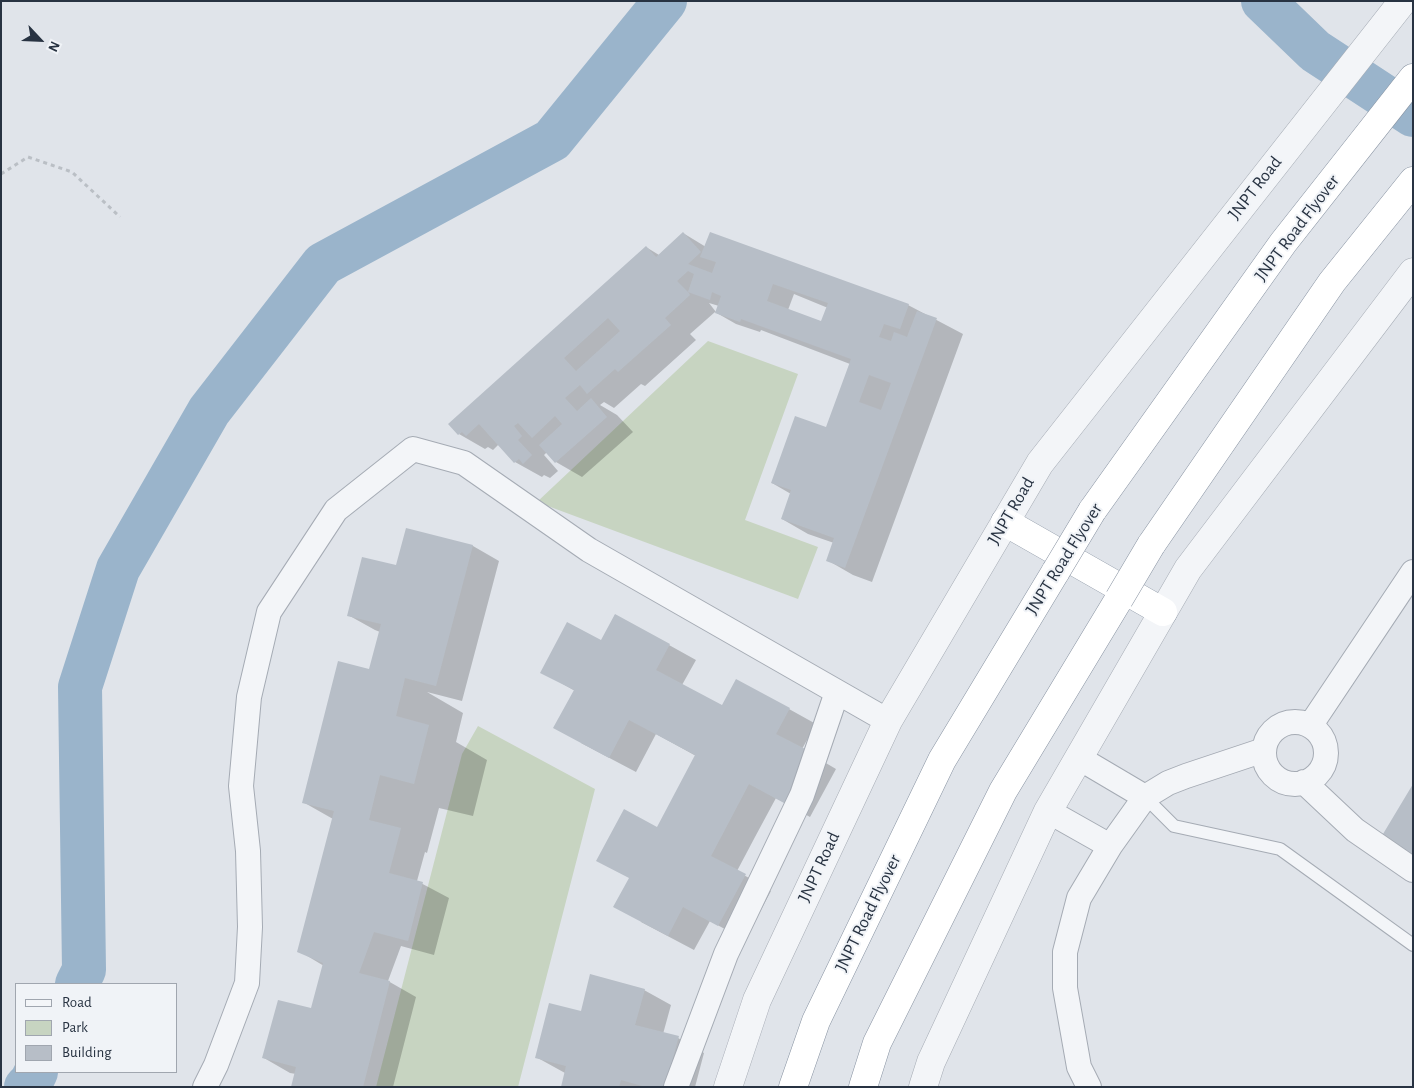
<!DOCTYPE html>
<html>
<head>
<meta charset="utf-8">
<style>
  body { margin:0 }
  #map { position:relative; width:1414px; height:1088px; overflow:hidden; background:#e0e4ea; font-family:"Alegreya Sans",sans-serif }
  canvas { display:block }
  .frame { position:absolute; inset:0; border:2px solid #283342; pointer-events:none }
  .legend { position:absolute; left:15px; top:983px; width:162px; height:90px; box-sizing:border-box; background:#f0f3f7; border:1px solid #a0a6af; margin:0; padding:6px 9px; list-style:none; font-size:15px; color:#283342 }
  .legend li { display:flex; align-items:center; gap:10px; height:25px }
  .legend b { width:25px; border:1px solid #a0a6af }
  .north { position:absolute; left:15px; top:15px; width:50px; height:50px; -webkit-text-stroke:4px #f0f3f7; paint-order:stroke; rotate:115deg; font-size:14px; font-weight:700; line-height:20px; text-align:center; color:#283342 }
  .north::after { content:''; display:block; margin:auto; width:18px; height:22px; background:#283342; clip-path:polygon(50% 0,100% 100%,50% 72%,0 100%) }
</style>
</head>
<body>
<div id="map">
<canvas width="1414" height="1088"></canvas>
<div class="frame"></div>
<ul class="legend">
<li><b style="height:6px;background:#f3f5f8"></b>Road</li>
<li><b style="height:14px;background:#c7d4c1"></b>Park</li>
<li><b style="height:14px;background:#b7bec7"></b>Building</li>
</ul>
<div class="north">N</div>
</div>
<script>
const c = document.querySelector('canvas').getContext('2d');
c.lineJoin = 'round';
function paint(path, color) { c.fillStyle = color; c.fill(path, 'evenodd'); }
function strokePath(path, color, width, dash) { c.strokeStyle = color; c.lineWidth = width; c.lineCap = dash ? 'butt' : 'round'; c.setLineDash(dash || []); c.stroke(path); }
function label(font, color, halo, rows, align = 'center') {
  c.font = font + ' "Alegreya Sans",sans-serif'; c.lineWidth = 4; c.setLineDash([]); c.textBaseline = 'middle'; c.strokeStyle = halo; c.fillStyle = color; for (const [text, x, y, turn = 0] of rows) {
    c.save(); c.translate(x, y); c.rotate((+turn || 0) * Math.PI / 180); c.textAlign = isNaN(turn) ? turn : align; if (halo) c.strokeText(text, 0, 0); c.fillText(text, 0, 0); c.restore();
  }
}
const green = new Path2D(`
  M708,341L798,374L745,520L818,547L798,599L537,502Z
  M478,726L595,789L518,1087H376L462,754Z`);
const shadow = new Path2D(`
  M683,233L706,247L908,305L963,334L872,582L853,575L827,560L834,543L808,534L782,519L791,494L772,483L827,429L850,364L761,330L760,332L736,324L715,312L690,334L696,340L645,386L641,384L614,408L604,402L600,405L617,415L633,432L582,477L556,462L547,452L544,455L558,471L550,478L544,475L542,477L515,462L499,444L493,450L488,447L485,449L459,434L646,247L659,255ZM794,294L828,308L822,322L788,310ZM709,303L719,306L716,312Z
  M407,529L473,546L499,561L462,701L427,692L463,713L456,742L487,760L473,816L439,808L427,853L425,852L417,881L449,898L434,955L401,946L388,981L416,997L393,1087H293L296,1074L290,1073L264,1058L312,1010L324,966L299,951L333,819L303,802L370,671L380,632L375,630L348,615L397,567Z
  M615,615L696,660L682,685L722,707L789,709L816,724L802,749L836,769L810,817L776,798L755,837L737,871L771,891L745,940L710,921L694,950L641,922L630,878L696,756L656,734L636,772L581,743L575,691L542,672L601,642Z
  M644,990L671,1005L663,1034L678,1038L704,1053L695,1087H562L565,1073L536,1057L581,1012Z`);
const river = new Path2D(`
  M1263,1L1315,51L1413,115
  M77,984L84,970L80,687L118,569L209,411L323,264L552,140L665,1
  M26,1087L31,1082L36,1072`);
const building = new Path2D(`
  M683,232L701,252L688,264L712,273L716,262L700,257L710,232L909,304L900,329L884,324L879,337L891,341L894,332L907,337L917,311L937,318L845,568L826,561L834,538L781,519L791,490L771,483L795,416L826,427L851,359L741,319L740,322L715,313L721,296L712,292L710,300L688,292L690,295L665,318L671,325L618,372L615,369L587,394L580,385L565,398L577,411L591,398L607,417L555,463L539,445L562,424L555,416L532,438L518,423L514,426L522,436L518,440L532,455L523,464L519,459L514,463L479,424L466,436L462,432L458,435L448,424L646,246L656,257ZM688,271L694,274L688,292L677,281ZM773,284L828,303L821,321L767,301ZM608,318L620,331L576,371L564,358ZM869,375L891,383L881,410L859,402Z
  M406,528L473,545L436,686L405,678L396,716L429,725L414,784L380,775L369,820L401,828L389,873L423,882L408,941L374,932L359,973L390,981L363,1087H291L296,1067L262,1058L278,1000L311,1008L323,963L297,952L334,811L302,803L338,661L369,669L381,624L347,616L362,557L396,565Z
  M615,614L670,644L656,670L722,705L736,679L790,708L776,734L811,752L784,803L749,784L729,822L711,856L746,874L718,926L683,907L668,936L613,907L629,878L596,861L624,809L657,827L695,755L629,720L609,758L553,728L574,690L540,673L567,622L601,640Z
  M1413,784V866L1377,844Z
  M590,974L645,989L635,1025L679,1036L665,1087H646L621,1080L619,1087H561L566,1066L535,1058L549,1003L581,1011Z`);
const path = new Path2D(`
  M1,174L28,157L72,172L120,217`);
const service = new Path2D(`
  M1145,797L1174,826L1280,849L1413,945`);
const minor = new Path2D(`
  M1264 753a31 31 0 1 1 62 0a31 31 0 1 1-62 0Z
  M1310,726L1413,572
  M1079,758L1145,797
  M1304,782L1355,830L1413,870
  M1048,811L1110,846
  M205,1087L216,1065L247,983L250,927L248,851L241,786L249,697L269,612L336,510L413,449L464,463L589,550L888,721
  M676,1087L726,954L802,795L837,692
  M1089,1087L1079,1067L1065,988V952L1079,898L1110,846L1145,797L1168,783L1186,776L1264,750`);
const tertiary = new Path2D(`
  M728,1087L757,1000L888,721L1040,463L1403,1
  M923,1087L931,1062L1048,811L1188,569L1413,272`);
const trunk = new Path2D(`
  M1092,511L1283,243L1413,78
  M1005,522L1163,612
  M1151,545L1332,282L1413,181
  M793,1087L816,1021L942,760L1056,571
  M863,1087L877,1043L1003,791L1119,599`);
const trunkBridge = new Path2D(`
  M1056,571L1092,511
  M1119,599L1151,545`);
const streetNames = [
  ["JNPT Road",1255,188,-52],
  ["JNPT Road Flyover",1297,228,-53],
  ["JNPT Road",1011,511,-60],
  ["JNPT Road Flyover",1064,559,-58],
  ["JNPT Road",819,867,-65],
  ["JNPT Road Flyover",868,913,-64]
];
paint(green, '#c7d4c1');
paint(shadow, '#0003');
strokePath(river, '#9ab4cb', 44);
paint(building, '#b7bec7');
strokePath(service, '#a5abb4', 14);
strokePath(minor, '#a5abb4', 26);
strokePath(tertiary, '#a5abb4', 29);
strokePath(trunk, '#8792a1', 29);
strokePath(path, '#babfc5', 3, [4, 4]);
strokePath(service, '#f3f5f8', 12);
strokePath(minor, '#f3f5f8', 24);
strokePath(tertiary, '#f3f5f8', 28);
strokePath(trunk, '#fff', 28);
strokePath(trunkBridge, '#8792a1', 29, []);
strokePath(trunkBridge, '#fff', 28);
label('18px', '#283342', '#f0f3f7', streetNames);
</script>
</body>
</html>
